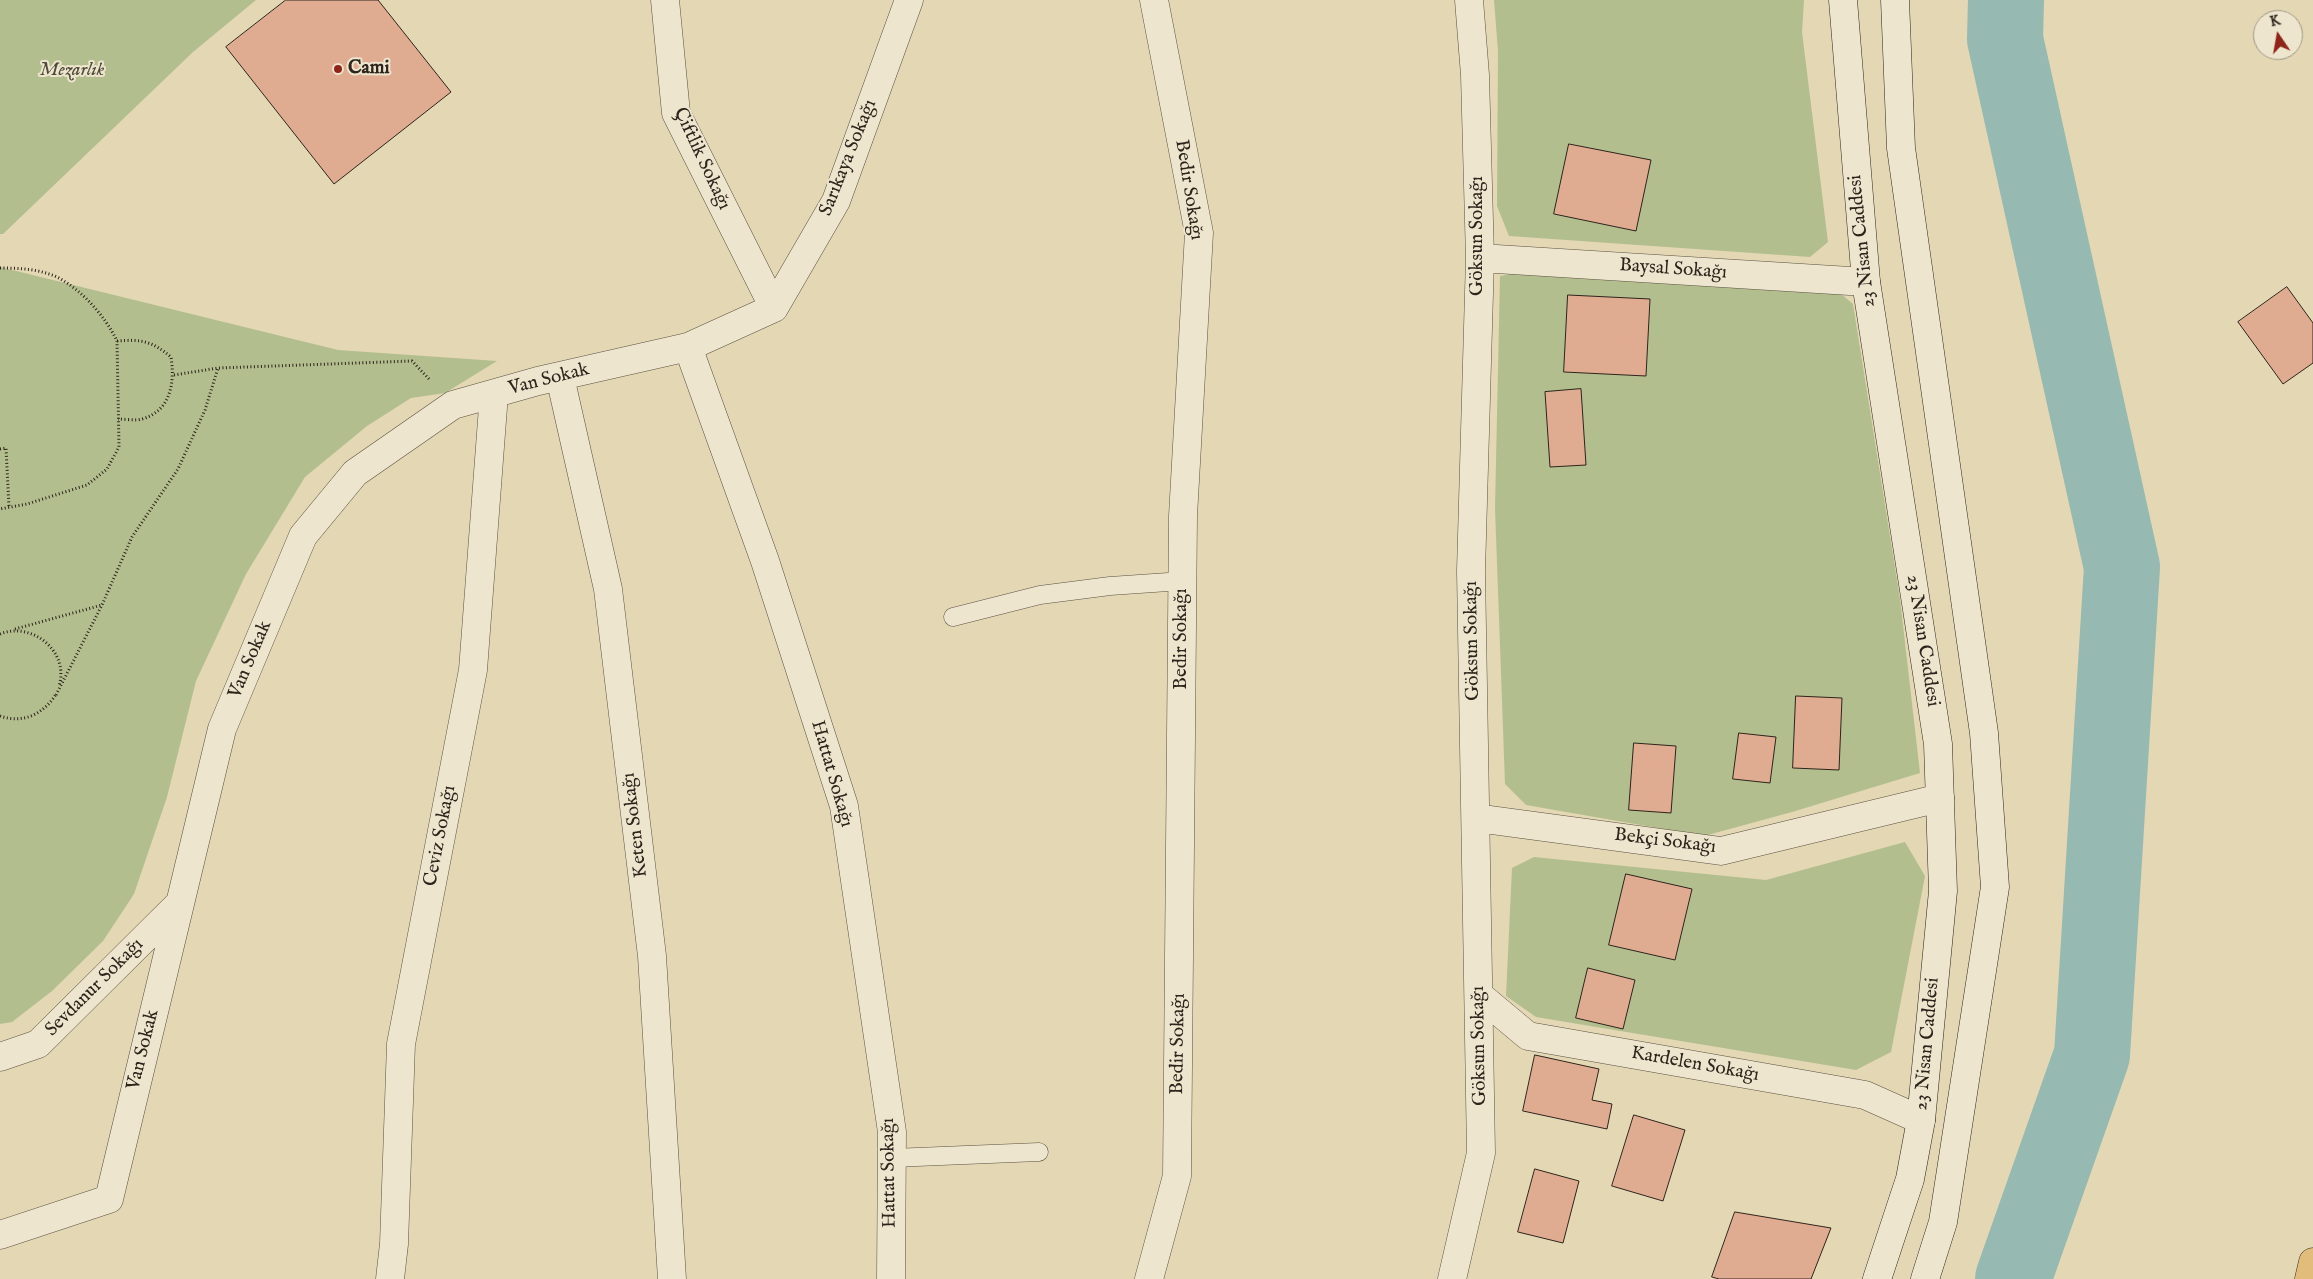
<!DOCTYPE html>
<html>
<head>
<meta charset="utf-8">
<style>
  body { margin:0 }
  #map { position:relative; width:2313px; height:1279px; overflow:hidden; background:#e3d7b4; font-family:"IM FELL English",serif }
  canvas { display:block }
  .north { position:absolute; left:2253px; top:10px; width:50px; height:50px; box-sizing:border-box; background:#ede5ce; border:1px solid #a19887; border-radius:50%; rotate:348deg; font-size:14px; font-weight:700; line-height:20px; text-align:center; color:#2e241c }
  .north::after { content:''; display:block; margin:auto; width:18px; height:22px; background:#8f2418; clip-path:polygon(50% 0,100% 100%,50% 72%,0 100%) }
</style>
</head>
<body>
<div id="map">
<canvas width="2313" height="1279"></canvas>
<div class="north">K</div>
</div>
<script>
const c = document.querySelector('canvas').getContext('2d');
c.lineJoin = 'round';
function paint(path, color) { c.fillStyle = color; c.fill(path, 'evenodd'); }
function strokePath(path, color, width, dash) { c.strokeStyle = color; c.lineWidth = width; c.lineCap = dash ? 'butt' : 'round'; c.setLineDash(dash || []); c.stroke(path); }
function label(font, color, halo, rows, align = 'center') {
  c.font = font + ' "IM FELL English",serif'; c.lineWidth = 4; c.setLineDash([]); c.textBaseline = 'middle'; c.strokeStyle = halo; c.fillStyle = color; for (const [text, x, y, turn = 0] of rows) {
    c.save(); c.translate(x, y); c.rotate((+turn || 0) * Math.PI / 180); c.textAlign = isNaN(turn) ? turn : align; if (halo) c.strokeText(text, 0, 0); c.fillText(text, 0, 0); c.restore();
  }
}
const green = new Path2D(`
  M0,0H256L193,52L3,234H0Z
  M1494,0H1804L1802,32L1828,242L1810,257L1509,236L1497,206L1498,51Z
  M0,267L338,350L497,361L445,393L411,398L367,426L305,477L246,574L196,681L167,797L134,894L103,941L52,991L12,1022L0,1024Z
  M1537,269L1834,288L1853,304L1900,599L1920,773L1792,812L1704,836L1526,805L1505,784L1495,508L1500,276Z
  M1905,842L1925,876L1891,1052L1856,1070L1536,1017L1506,996L1512,868L1534,857L1766,880Z`);
const river = new Path2D(`
  M2006,0L2005,39L2122,567L2092,1055L2013,1279`);
const building = new Path2D(`
  M286,0H378L451,92L334,184L226,47Z
  M1569,144L1651,160L1636,231L1554,214Z
  M2287,287L2313,323V363L2283,384L2238,322Z
  M1568,295L1650,299L1646,376L1564,372Z
  M1581,389L1586,465L1550,467L1545,392Z
  M1796,696L1842,698L1839,770L1793,768Z
  M1739,733L1776,737L1770,783L1733,779Z
  M1634,743L1676,746L1671,813L1629,810Z
  M1626,874L1692,889L1675,960L1609,945Z
  M1588,968L1635,980L1623,1029L1576,1018Z
  M1535,1055L1599,1069L1592,1100L1612,1104L1607,1129L1523,1111Z
  M1634,1115L1685,1130L1663,1201L1612,1186Z
  M1535,1169L1579,1181L1563,1243L1518,1232Z
  M1735,1212L1831,1228L1811,1279H1719L1712,1277Z`);
const path = new Path2D(`
  M0,268C19,268 39,269 57,277C82,290 105,316 117,341L119,447L107,469L87,485L27,504L0,509
  M117,341C141,339 152,341 171,357C175,382 171,411 142,419C135,421 125,419 118,419
  M174,375L218,368L412,361L429,379
  M0,449L6,448L9,507
  M15,629L102,605
  M0,634C31,621 70,651 59,686
  M56,695L102,605L132,537L178,469L205,410L218,368
  M0,716C23,724 44,714 56,694`);
const lane = new Path2D(`
  M953,617L1040,595L1110,586L1183,581
  M892,1158L1039,1152`);
const street = new Path2D(`
  M665,0L676,113L774,308
  M1480,258L1866,282
  M774,308L836,201L909,0
  M688,347L765,561L844,806L892,1132L891,1279
  M560,377L608,589L652,956L672,1279
  M1476,818L1721,851L1940,798
  M1479,995L1528,1036L1865,1095L1921,1120
  M0,1057L38,1044L180,903
  M0,1235L109,1199L222,729L303,536L355,473L453,405L538,381L688,347L774,308
  M390,1279L394,1244L401,1044L473,670L494,394
  M1149,1279L1177,1176L1183,516L1199,233L1154,0
  M1452,1279L1481,1153L1471,571L1480,258L1475,75L1469,0`);
const secondary = new Path2D(`
  M1843,0L1866,282L1938,744L1943,891L1921,1120L1910,1179L1877,1279
  M1895,0L1901,148L1984,733L1995,887L1943,1222L1925,1279`);
const highway = new Path2D(`
  M2309,1279L2313,1262`);
const markers = [
  [338,69,5,"#8f2418"]
];
const poiNames = [
  ["Cami",348,69]
];
const parkNames = [
  ["Mezarlık",72,71]
];
const streetNames = [
  ["Sarıkaya Sokağı",849,158,-68],
  ["Çiftlik Sokağı",701,159,65],
  ["Bedir Sokağı",1188,190,81],
  ["Göksun Sokağı",1478,236,-90],
  ["23 Nisan Caddesi",1863,241,-96],
  ["Baysal Sokağı",1673,270,4],
  ["Van Sokak",549,380,-14],
  ["Bedir Sokağı",1182,639,-90],
  ["Göksun Sokağı",1473,641,-91],
  ["23 Nisan Caddesi",1922,641,81],
  ["Van Sokak",251,660,-67],
  ["Hattat Sokağı",831,774,74],
  ["Keten Sokağı",636,825,-97],
  ["Ceviz Sokağı",441,836,-79],
  ["Bekçi Sokağı",1665,842,7],
  ["Sevdanur Sokağı",95,988,-45],
  ["Bedir Sokağı",1179,1044,-89],
  ["23 Nisan Caddesi",1928,1044,-85],
  ["Göksun Sokağı",1480,1046,-91],
  ["Van Sokak",144,1050,-76],
  ["Kardelen Sokağı",1695,1065,10],
  ["Hattat Sokağı",890,1173,-91]
];
paint(green, '#b3be8e');
strokePath(river, '#96b9b2', 76);
paint(building, '#e0ac91');
strokePath(building, '#2e241c', 1);
strokePath(lane, '#5b5142', 19);
strokePath(street, '#5b5142', 29);
strokePath(secondary, '#2e241c', 29);
strokePath(highway, '#2e241c', 29);
strokePath(path, '#2e241c', 3, [1, 2.5]);
strokePath(lane, '#ede5ce', 18);
strokePath(street, '#ede5ce', 28);
strokePath(secondary, '#ede5ce', 28);
strokePath(highway, '#e2bc7a', 28);
for (const [x, y, r, color] of markers) { const dot = new Path2D(); dot.arc(x, y, r, 0, 2 * Math.PI); c.fillStyle = color; c.fill(dot); strokePath(dot, '#ede5ce', 2); }
label('bold 19px', '#2e241c', '#ede5ce', poiNames, 'left');
label('italic 19px', '#4f4a38', '#ede5ce', parkNames);
label('19px', '#2e241c', '#ede5ce', streetNames);
</script>
</body>
</html>
